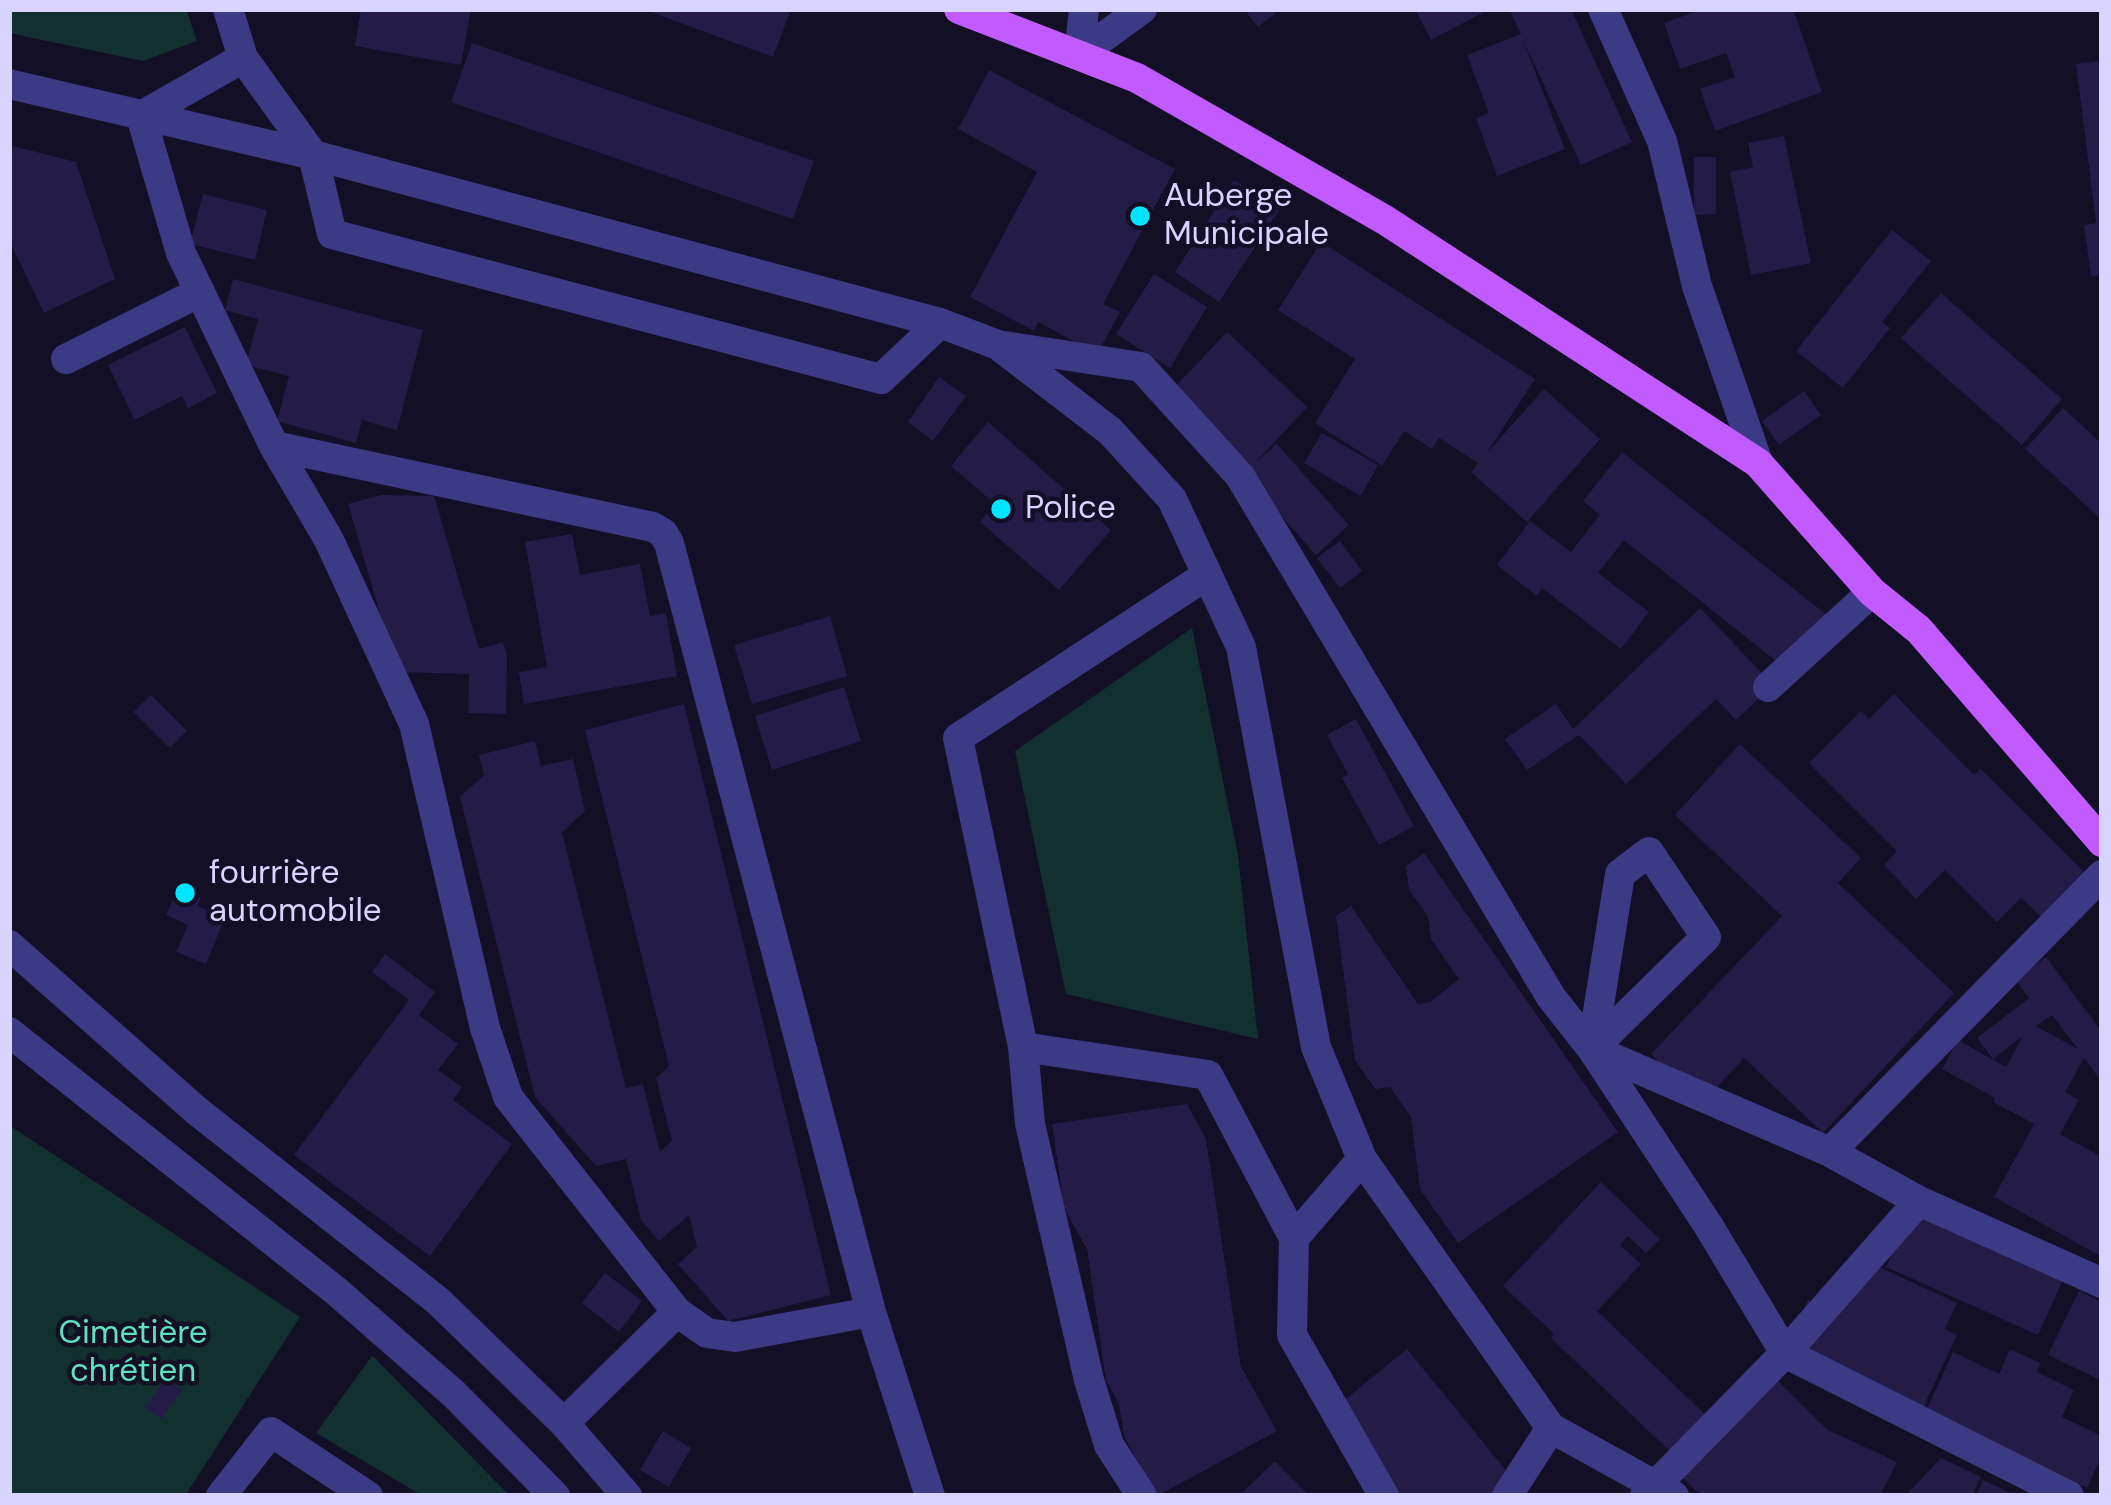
<!DOCTYPE html>
<html>
<head>
<meta charset="utf-8">
<style>
  body { margin:0 }
  #map { position:relative; width:2111px; height:1505px; overflow:hidden; background:#130f26; font-family:"DM Sans",sans-serif }
  canvas { display:block }
  .frame { position:absolute; inset:0; border:12px solid #d9d4ff; pointer-events:none }
</style>
</head>
<body>
<div id="map">
<canvas width="2111" height="1505"></canvas>
<div class="frame"></div>
</div>
<script>
const c = document.querySelector('canvas').getContext('2d');
c.lineJoin = 'round';
function paint(path, color) { c.fillStyle = color; c.fill(path, 'evenodd'); }
function strokePath(path, color, width, dash) { c.strokeStyle = color; c.lineWidth = width; c.lineCap = dash ? 'butt' : 'round'; c.setLineDash(dash || []); c.stroke(path); }
function label(font, color, halo, rows, align = 'center') {
  c.font = font + ' "DM Sans",sans-serif'; c.lineWidth = 9; c.setLineDash([]); c.textBaseline = 'middle'; c.strokeStyle = halo; c.fillStyle = color; for (const [text, x, y, turn = 0] of rows) {
    c.save(); c.translate(x, y); c.rotate((+turn || 0) * Math.PI / 180); c.textAlign = isNaN(turn) ? turn : align; if (halo) c.strokeText(text, 0, 0); c.fillText(text, 0, 0); c.restore();
  }
}
const green = new Path2D(`
  M9,9H186L197,41L143,61L9,33Z
  M1192,628L1238,855L1258,1039L1066,994L1015,751Z
  M9,1125L300,1317L185,1496H9Z
  M372,1356H373L510,1496H423L316,1433Z`);
const building = new Path2D(`
  M361,9H471L461,65L355,46Z
  M643,9H791L773,57Z
  M1244,9H1281L1258,27Z
  M1415,9H1490L1431,40Z
  M1509,9H1571L1632,142L1581,165L1523,40L1565,149L1497,176L1476,118L1489,113L1467,55L1521,34Z
  M1702,9H1793L1822,92L1715,131L1700,89L1735,77L1726,53L1680,69L1664,23Z
  M472,43L814,161L793,219L451,102Z
  M2102,61V275L2091,276L2084,225L2096,223L2076,64Z
  M989,70L1175,169L1103,304L1120,312L1097,354L1038,322L1034,331L970,297L1037,172L958,129Z
  M1784,136L1811,263L1751,275L1730,172L1753,167L1748,143Z
  M9,145L76,162L115,279L44,313L9,240Z
  M1694,157H1716V214L1694,215Z
  M1234,180L1279,210L1219,302L1175,272Z
  M203,194L267,210L255,260L190,244Z
  M1892,230L1931,261L1882,322L1890,328L1843,388L1796,351Z
  M1321,242L1535,379L1486,454L1544,389L1600,439L1527,522L1471,472L1478,463L1439,438L1432,449L1404,431L1382,466L1315,423L1355,359L1278,310Z
  M1154,274L1207,307L1170,368L1116,334Z
  M233,279L423,330L397,430L362,420L356,443L277,421L289,376L246,365L258,319L225,310Z
  M1941,293L2062,399L2022,445L1901,338Z
  M185,327L217,393L188,408L182,396L135,420L108,365Z
  M1227,332L1307,407L1257,461L1277,444L1349,525L1316,555L1244,474L1252,466L1172,390Z
  M939,377L966,396L933,441L908,422Z
  M1804,391L1821,415L1779,445L1762,421Z
  M2063,408L2102,444V520L2025,449Z
  M988,422L1111,530L1059,590L980,522L995,504L951,466Z
  M1322,433L1378,465L1361,496L1304,463Z
  M1622,452L1828,616L1786,669L1624,540L1598,573L1649,612L1621,649L1542,588L1537,596L1497,565L1530,521L1571,552L1600,515L1583,501Z
  M381,495L434,496L479,649L503,642L507,656L506,714L468,713L469,674L397,672L348,504Z
  M572,534L580,575L640,564L650,616L666,613L677,676L524,704L519,672L547,667L525,542Z
  M1340,541L1362,571L1340,588L1317,558Z
  M1700,608L1773,685L1736,720L1716,699L1626,784L1579,735L1527,770L1505,739L1556,704L1573,729Z
  M830,616L847,676L752,704L734,645Z
  M844,687L861,741L772,770L755,716Z
  M1894,694L1974,775L1981,769L2091,879L2047,923L2021,898L1997,922L1945,870L1916,899L1884,865L1897,851L1809,763L1861,711L1869,719Z
  M151,695L187,731L170,748L134,712Z
  M684,704L831,1295L728,1321L678,1264L697,1247L689,1215L659,1241L641,1220L626,1159L596,1166L535,1097L460,797L484,775L479,755L535,741L541,766L573,759L585,811L562,832L626,1088L643,1084L660,1152L672,1141L656,1078L669,1066L585,730Z
  M1356,719L1414,826L1379,845L1342,778L1348,774L1327,735Z
  M1740,744L1861,858L1838,883L1954,993L1823,1133L1744,1058L1703,1102L1651,1054L1782,916L1675,815Z
  M1424,853L1618,1132L1458,1243L1420,1189L1411,1117L1390,1087L1375,1089L1355,1060L1336,916L1351,906L1418,1004L1430,1002L1459,979L1431,939L1428,916L1409,890L1406,866Z
  M178,888L201,898L198,906L225,918L206,964L176,952L188,925L166,915Z
  M385,954L435,992L419,1015L458,1044L438,1070L462,1087L453,1100L512,1144L430,1256L294,1155L409,1000L372,972Z
  M2046,957L2102,1032V1082L2084,1058L2065,1092L2079,1100L2060,1134L2102,1157V1257L1994,1197L2034,1124L1993,1102L1995,1098L1942,1069L1958,1040L2006,1067L2023,1036L1993,1059L1977,1038L2029,998L2016,980ZM2052,1015L2078,1049L2036,1026Z
  M1187,1104L1206,1139L1241,1367L1277,1431L1157,1496L1124,1436L1119,1404L1106,1380L1087,1249L1064,1208L1052,1124Z
  M1601,1182L1660,1239L1646,1253L1628,1236L1620,1245L1641,1264L1597,1311L1713,1422L1678,1459L1551,1338L1554,1334L1503,1286Z
  M1912,1210L2064,1278L2038,1335L1886,1267Z
  M1864,1260L1957,1303L1945,1329L1957,1335L1919,1417L1783,1354L1808,1300L1839,1314Z
  M605,1273L642,1301L619,1332L582,1303Z
  M2079,1291L2102,1302V1381L2048,1355Z
  M1407,1349L1514,1480L1494,1496H1401L1331,1411Z
  M2010,1349L2040,1363L2037,1372L2074,1390L2062,1417L2102,1436V1455L2087,1488L1925,1413L1953,1352L1999,1374Z
  M1774,1377L1828,1430L1897,1462L1880,1496H1708L1695,1490L1680,1475Z
  M166,1378L182,1390L161,1419L145,1407Z
  M663,1431L691,1448L669,1487L640,1470Z
  M1941,1458L1981,1477L1972,1496H1905Z
  M1275,1461L1310,1496H1239Z
  M1983,1480L2017,1496H1976Z`);
const minor = new Path2D(`
  M228,9L243,58L313,155L332,234L881,379L940,323
  M1603,9L1662,141L1697,286L1758,463
  M1079,55L1142,9
  M1079,55L1084,9
  M243,58L141,116L181,253L274,446L329,540L414,724L485,1028L508,1097L677,1312L707,1333L735,1337L871,1312
  M9,84L313,155L940,323L998,345L1110,431L1172,499L1241,647L1316,1047L1362,1159L1551,1428L1674,1496
  M1004,346L1141,367L1240,476L1551,997L1592,1049L1708,1225L1785,1353L2069,1496
  M66,359L200,292
  M274,446L653,527L663,533L669,543L871,1312L930,1496
  M1768,687L1872,592
  M1649,852L1706,937L1592,1049L1620,874Z
  M1023,1047L1208,1075L1294,1238
  M1592,1049L1830,1152L1919,1201L2102,1283
  M1830,1152L2102,875
  M1362,1159L1294,1238L1292,1335L1384,1496
  M564,1423L677,1312
  M221,1496L271,1432L368,1496
  M1142,1496L1109,1445L1089,1380L1030,1124L1023,1047L958,738L1207,575
  M1507,1496L1551,1428
  M1645,1496L1785,1353L1919,1201`);
const tertiary = new Path2D(`
  M9,945L197,1111L438,1301L564,1423L627,1496
  M9,1032L336,1291L454,1394L555,1496`);
const primary = new Path2D(`
  M959,9L1137,78L1385,220L1758,463L1872,592L1919,630L2102,842`);
const markers = [
  [1140,216,12,"#00e5ff"],
  [1001,509,12,"#00e5ff"],
  [185,893,12,"#00e5ff"]
];
const poiNames = [
  ["Auberge",1164,197],
  ["Municipale",1164,235],
  ["Police",1025,509],
  ["fourrière",209,874],
  ["automobile",209,912]
];
const parkNames = [
  ["Cimetière",133,1334],
  ["chrétien",133,1372]
];
paint(green, '#12302f');
paint(building, '#241b47');
strokePath(minor, '#3d3a85', 30);
strokePath(tertiary, '#3d3a85', 30);
strokePath(primary, '#c25bff', 30);
for (const [x, y, r, color] of markers) { const dot = new Path2D(); dot.arc(x, y, r, 0, 2 * Math.PI); c.fillStyle = color; c.fill(dot); strokePath(dot, '#130f26', 4.5); }
label('33px', '#d9d4ff', '#130f26', poiNames, 'left');
label('33px', '#5fe0c0', '#130f26', parkNames);
</script>
</body>
</html>
